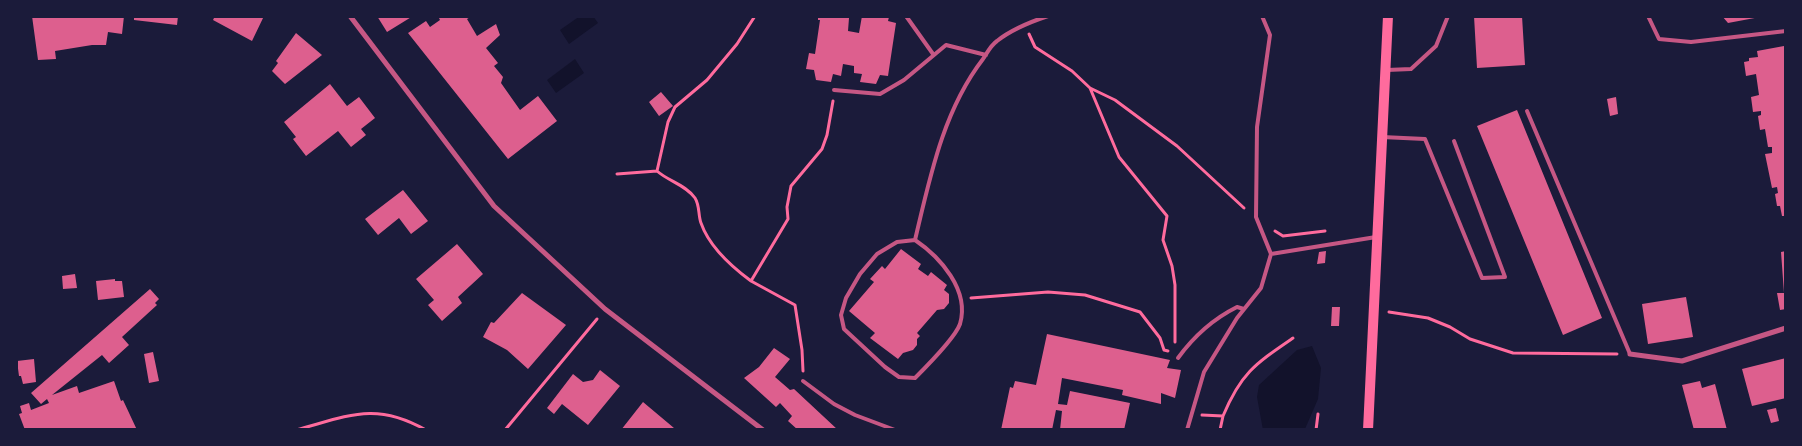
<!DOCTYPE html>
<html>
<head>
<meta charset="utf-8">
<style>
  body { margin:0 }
  #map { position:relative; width:1802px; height:446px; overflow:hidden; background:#1b1b3a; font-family:"PT Sans",sans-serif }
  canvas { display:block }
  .frame { position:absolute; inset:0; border:18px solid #1b1b3a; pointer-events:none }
</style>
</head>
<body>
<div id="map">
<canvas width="1802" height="446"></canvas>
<div class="frame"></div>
</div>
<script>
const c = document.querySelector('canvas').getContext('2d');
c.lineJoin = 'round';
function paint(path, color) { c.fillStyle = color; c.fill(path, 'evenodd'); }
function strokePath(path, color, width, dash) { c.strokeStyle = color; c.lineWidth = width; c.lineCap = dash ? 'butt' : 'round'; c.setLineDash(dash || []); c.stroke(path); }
const water = new Path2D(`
  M580,16H593L598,23L569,44L560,30Z
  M575,59L584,73L556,93L547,80Z
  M1312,346L1321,368L1318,399L1305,429L1263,430L1257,397L1259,385L1297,350Z`);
const building = new Path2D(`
  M32,16H124L122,34L108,32L106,45H92L55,51L56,59L38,60Z
  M134,16H178L177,25L134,20Z
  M215,16H264L252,41L213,20Z
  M377,16H413L387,32Z
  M438,16H472L467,19L477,36L496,24L500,35L486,48L498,63L494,66L503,77L501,83L520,110L538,96L557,121L508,159L408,33L426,21L430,27L440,20Z
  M818,16L849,18L848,31L859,33L862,16L889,17L888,21L896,23L888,76L880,75L876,84L860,82L862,74L854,73V66L843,64L841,76L833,74L831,82L816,80L814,70L806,69L809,53L815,54L820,20H818Z
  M1474,16H1522L1525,65L1477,68Z
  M1722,16H1760V17L1728,23Z
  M296,33L322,55L285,84L272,71L278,63L276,61Z
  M1784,46L1786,58V216H1782L1780,206H1777L1775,194L1778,193L1777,187L1772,188L1765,154L1772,153V147H1768L1765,129L1760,130L1758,116L1761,115V111L1753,112L1751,97L1759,95L1756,74L1746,76L1744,62L1749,61V58L1758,57L1757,51Z
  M330,84L347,106L359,97L375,118L361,129L366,135L351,147L338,131L306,156L293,139L296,137L284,122Z
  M661,92L673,106L659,116L649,102Z
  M1616,97L1618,114L1610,116L1607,99Z
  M1517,110L1602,318L1563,335L1477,126Z
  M403,190L428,221L411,234L399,218L378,235L365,219Z
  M457,244L483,274L458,297L462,303L442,321L428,305L434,300L416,279Z
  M901,249L921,264L918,269L928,276L931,272L947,285L944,290L949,294V303L944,309L937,310L917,333L920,336L917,339V345L913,350L903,353L898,359L870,338L875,333L849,311L874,282L870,279L882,266L885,269Z
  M1326,251L1325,263L1317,264L1319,252Z
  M1786,251V309L1780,310L1777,293H1784L1781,252Z
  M75,274L77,288L63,289L62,276Z
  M115,279V281H122L124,297L98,300L96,281Z
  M150,289L159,299L155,303L157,305L122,337L129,345L109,363L102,355L52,395L77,386L79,393L114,381L121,401L123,400L137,430H25L19,414L22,413L20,406L29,403L31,410L49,403L47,399L41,404L31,393Z
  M522,293L566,325L528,369L507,350L483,337L491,322L494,323Z
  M1686,297L1693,337L1648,344L1642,304Z
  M1332,307H1340L1339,326H1331Z
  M1047,334L1170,360L1167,368L1181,370L1175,398L1161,393V404L1122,395L1123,390L1062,378L1058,404L1067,405L1070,391L1130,403L1124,430H1060L1062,411L1056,410L1052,430H1001L1010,387L1013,388L1015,381L1036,385Z
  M774,348L790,359L775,377L790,390L794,389L838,430H798L788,421L792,416L780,403L776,407L744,378L759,367Z
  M153,352L159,381L149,383L144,354Z
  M1786,358V398L1752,406L1742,369Z
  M34,359L36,382L23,384L21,376H19L17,361Z
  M600,370L620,386L588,425L562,404L554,414L547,408L573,374L583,382L593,380Z
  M1700,381L1702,388L1715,384L1727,430H1694L1682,385Z
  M643,402L674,428L672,430H621Z
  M1776,408L1779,421L1771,423L1767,410Z`);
const path = new Path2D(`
  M1029,34L1035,47L1072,71L1090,88L1115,100L1177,146L1244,208
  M1090,88L1119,157L1167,216L1163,240L1172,266L1175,285V342
  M657,171L668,122L675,107L707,80L737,44L755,16
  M617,174L657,171C668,181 686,185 695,198C700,206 698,215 701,223C709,246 732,267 751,281L788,219L787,207L791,186L822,149L827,135L833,101
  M1275,231L1283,236L1325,231
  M751,281L795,305L802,350L803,371
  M971,298L1048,292L1085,295L1140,312L1160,338L1164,350L1168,351
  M1389,312L1428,318L1450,327L1470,339L1513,353L1617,354
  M1202,415L1223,416L1220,430
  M1223,416C1241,373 1255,364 1293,338
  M296,430C348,416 375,401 426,430
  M505,430L597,319
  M1316,430L1318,414`);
const service = new Path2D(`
  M906,16L933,54
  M1190,16H1193
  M1262,16L1270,35L1257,127L1256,217L1271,254
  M1648,16L1659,39L1691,42L1786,31
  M1387,70L1411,69L1436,46L1448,16
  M834,90L880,94L904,80L946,45L986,55
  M1527,111L1630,354
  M1382,137L1425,139L1482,278L1505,277L1454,141
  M915,240C940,257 970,290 960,324C955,338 926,367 915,378L899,377L885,367L844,329L841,315L846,298L860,274L877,254L897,242Z
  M915,240C930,177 943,111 983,59C987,53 991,45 997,41C1012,29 1030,22 1048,16
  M1178,358C1194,336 1213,319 1237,307L1244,309
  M803,381L834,404L855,415L895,430
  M1187,430L1204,372L1237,318L1261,288L1271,254L1376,237`);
const minor = new Path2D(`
  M350,16L494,206L605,309L763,430
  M1630,354L1682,361L1786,328`);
const secondary = new Path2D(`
  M1368,430L1388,16`);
paint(water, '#12122b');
paint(building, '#dd5f8e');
strokePath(path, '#ff6b9d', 3);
strokePath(service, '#c65784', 4);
strokePath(minor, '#c65784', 5);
strokePath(secondary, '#ff6b9d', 10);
</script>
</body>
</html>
